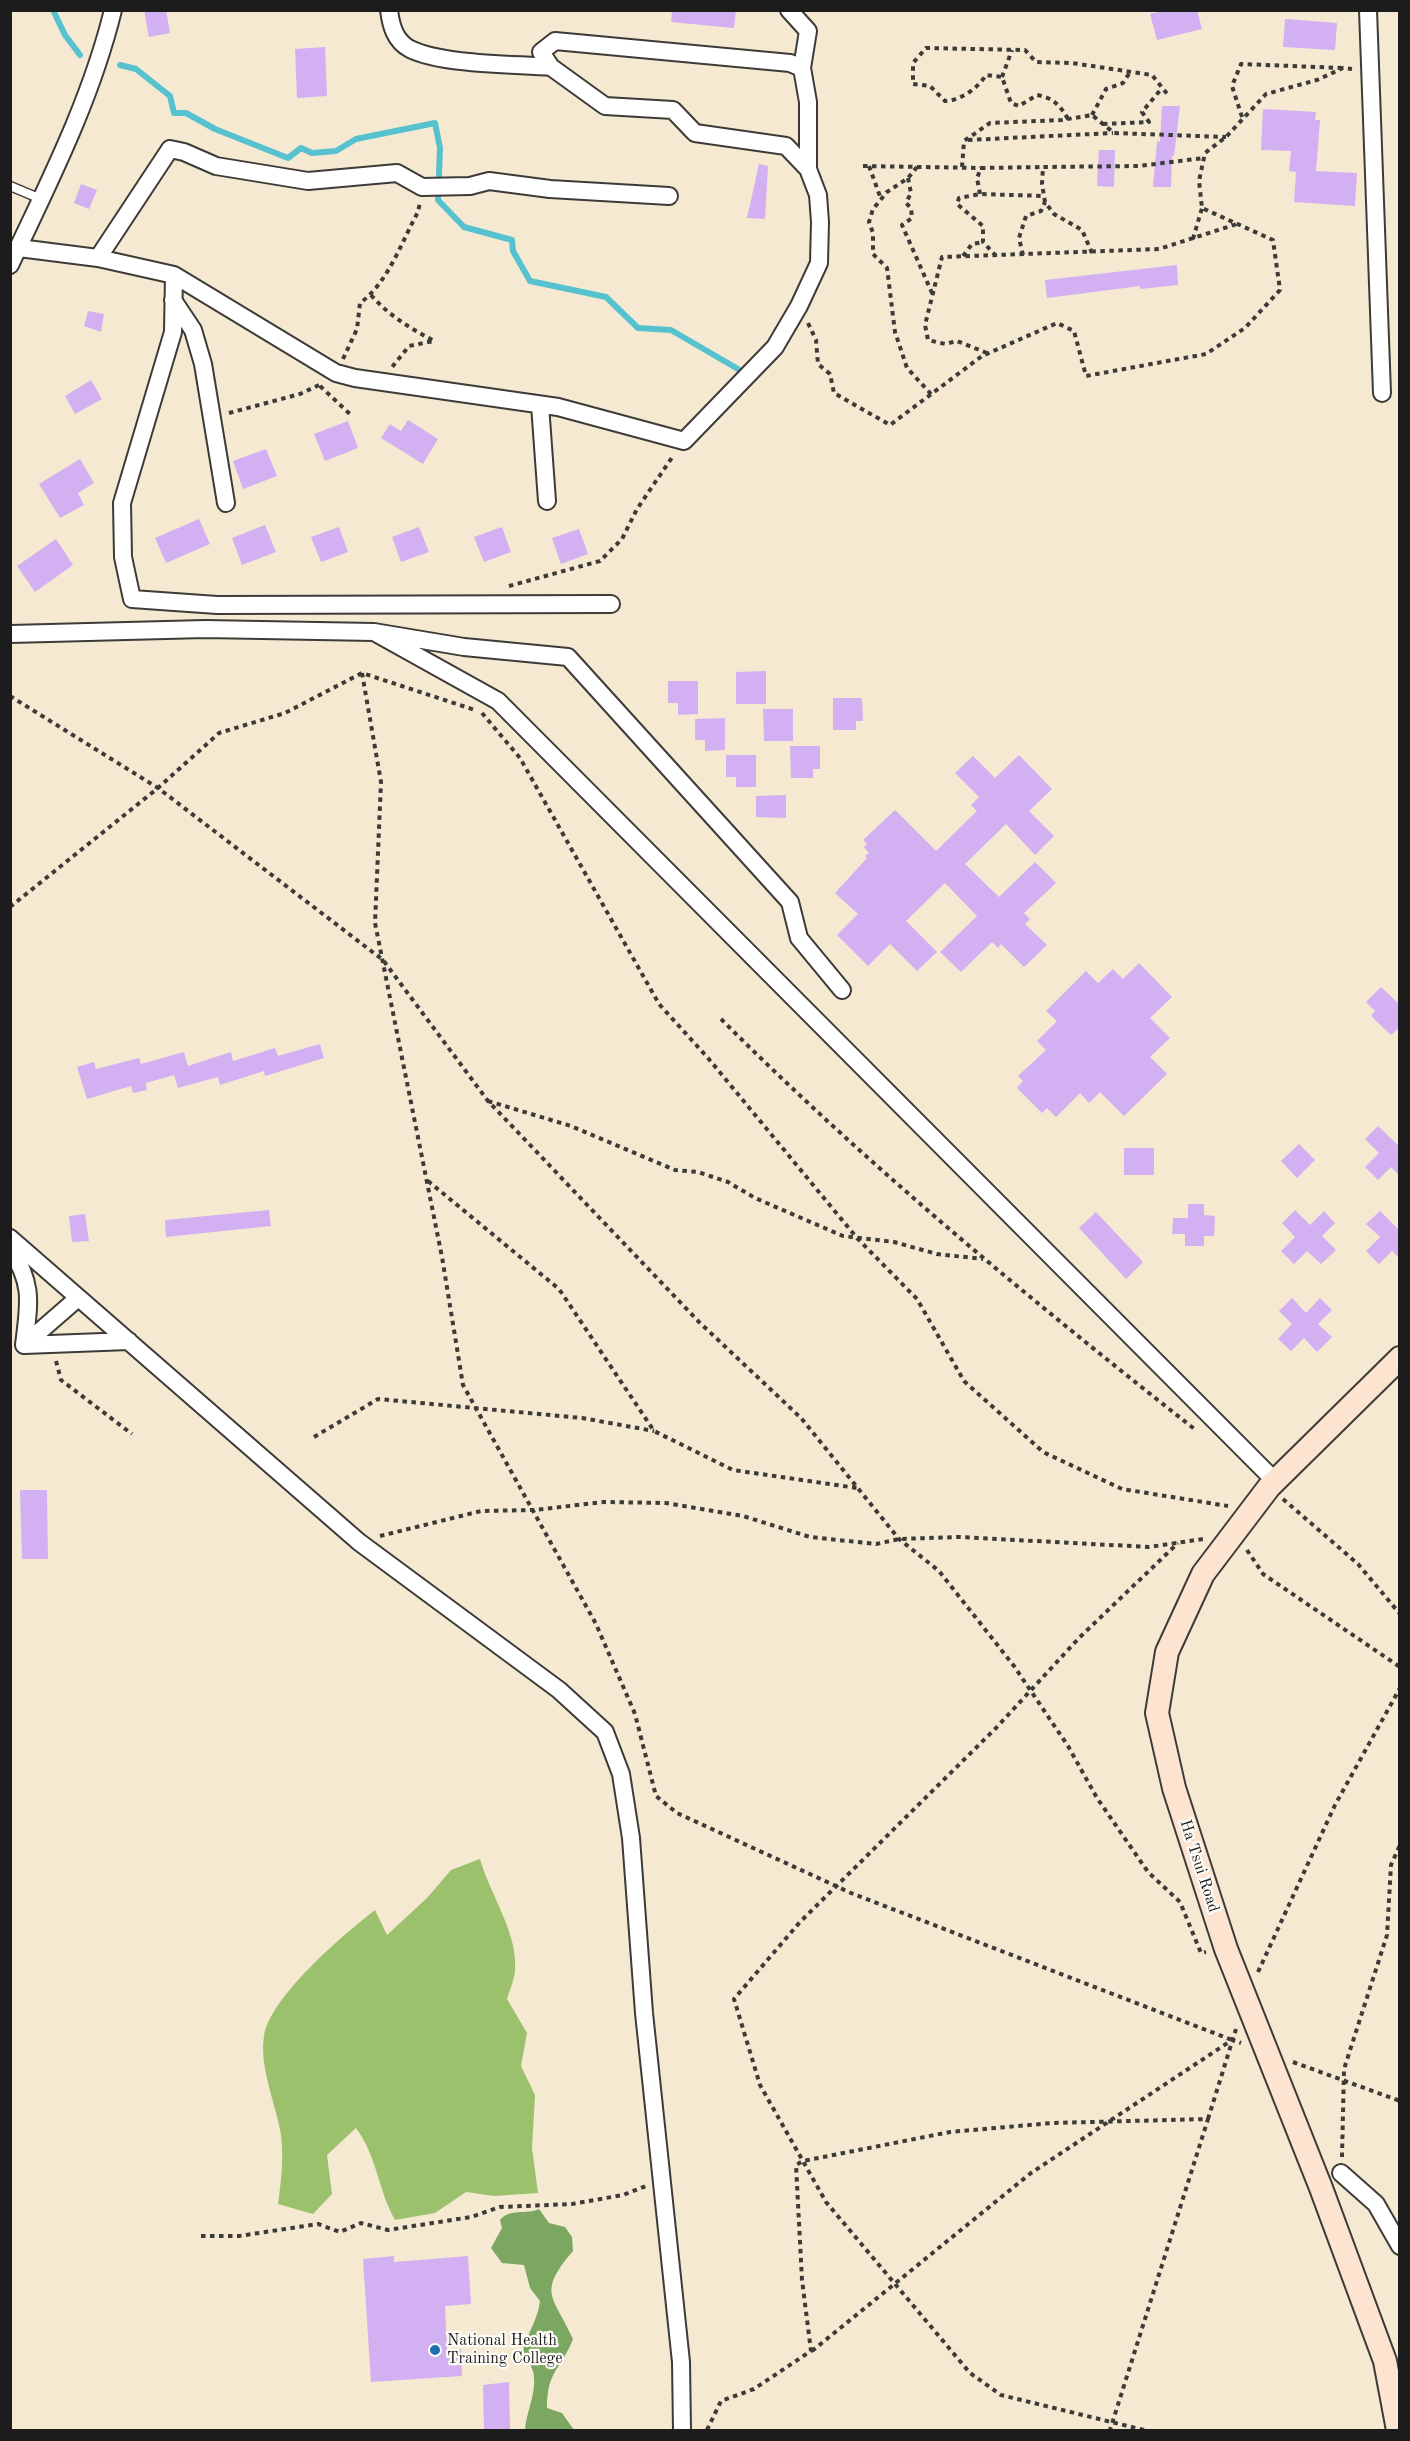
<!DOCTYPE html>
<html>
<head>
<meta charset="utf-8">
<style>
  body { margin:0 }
  #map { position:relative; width:1410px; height:2441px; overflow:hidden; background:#f5e9d2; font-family:"Old Standard TT",serif }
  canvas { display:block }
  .frame { position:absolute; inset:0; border:12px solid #1c1c1c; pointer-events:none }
</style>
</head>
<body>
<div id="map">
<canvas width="1410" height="2441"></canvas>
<div class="frame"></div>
</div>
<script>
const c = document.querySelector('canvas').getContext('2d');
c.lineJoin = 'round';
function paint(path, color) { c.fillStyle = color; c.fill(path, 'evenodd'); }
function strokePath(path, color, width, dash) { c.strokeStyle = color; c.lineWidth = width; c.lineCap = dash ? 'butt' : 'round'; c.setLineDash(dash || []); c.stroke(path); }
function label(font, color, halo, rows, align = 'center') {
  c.font = font + ' "Old Standard TT",serif'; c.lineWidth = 4.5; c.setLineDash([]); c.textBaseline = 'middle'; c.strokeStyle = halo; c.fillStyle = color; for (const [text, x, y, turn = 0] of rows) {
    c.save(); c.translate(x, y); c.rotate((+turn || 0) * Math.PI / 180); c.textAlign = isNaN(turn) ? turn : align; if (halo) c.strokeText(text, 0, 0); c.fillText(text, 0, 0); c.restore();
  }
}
const green = new Path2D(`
  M480,1859C490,1895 518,1932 515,1971C514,1980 510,1990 507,1999L527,2033L521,2066L535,2095L532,2148L538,2193L494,2196L466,2192L435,2213L395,2220C378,2190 377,2156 356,2128L327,2155L332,2194L313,2214L278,2204C281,2182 284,2158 281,2135C276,2104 259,2067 264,2036C270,1997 344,1934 375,1910L387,1935L427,1898L451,1870Z`);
const forest = new Path2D(`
  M539,2209L549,2223L565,2227L572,2237L573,2251C536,2294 554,2296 573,2339C561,2370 547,2370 547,2408L562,2413L574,2430H525C526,2413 536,2394 534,2377C534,2369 526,2358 523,2350C528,2332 538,2319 540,2301L530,2288L524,2265L502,2263L491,2248L502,2228L500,2220C510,2208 526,2215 539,2209Z`);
const stream = new Path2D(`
  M53,10L65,35L80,55
  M120,65L136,69L170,96L174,113H186L215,129L288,158L301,148L312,153L336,151L356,139L435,123L440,148L438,200L464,227L512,240L513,251L530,281L606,297L638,328L671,330L738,369`);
const building = new Path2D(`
  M144,10H166L170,33L149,37Z
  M672,10H736L734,28L671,22Z
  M1165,10H1197L1202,29L1157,40L1150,14Z
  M1285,19L1337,23L1335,50L1283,47Z
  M325,47L327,96L297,98L295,49Z
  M1162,106H1180L1174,156H1172L1171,187H1153L1157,141L1160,142Z
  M1263,109L1316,112L1315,120H1320L1316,171L1357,173L1355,206L1294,202L1296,172L1289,171L1291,151L1261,150Z
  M1099,150H1115L1114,187L1097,186Z
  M759,164L768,166L765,219L747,218Z
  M81,184L97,190L89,209L74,203Z
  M1177,265L1178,285L1140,289V286L1047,298L1045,280Z
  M88,311L104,314L101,332L84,326Z
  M91,380L102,399L75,414L65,396Z
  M408,420L438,439L423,464L381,438L390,424L401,431Z
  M348,421L358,448L325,461L314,434Z
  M266,449L277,476L243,489L233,461Z
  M80,459L94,483L78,493L84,505L60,518L39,484Z
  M199,519L210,544L166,563L155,538Z
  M265,525L276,552L242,565L232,538Z
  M339,527L348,552L321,562L311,537Z
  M419,527L429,552L401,562L392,537Z
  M502,527L511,552L484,562L474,537Z
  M579,529L588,554L561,564L552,538Z
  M56,539L73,565L35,592L17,566Z
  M766,671V704H736V672Z
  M668,681H698V714L678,715V703H668Z
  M833,698H862L863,721H856V730H833Z
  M763,709H793V741H764Z
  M725,718V750L705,751V740H695V719Z
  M790,746H820V769H813V778H791Z
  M726,755H756V787H736V777H726Z
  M1019,755L1052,789L1029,811L1054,836L1035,855L1006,824L965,864L999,897L1035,862L1056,883L1024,913L1030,919L1025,924L1047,945L1024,967L1001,944L998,948L992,942L961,972L940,952L977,916L945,883L906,921L937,952L917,971L890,944L868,966L837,935L858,914L835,893L867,858L865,856L869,853L864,847L867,844L863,840L895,810L936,851L977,811L971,805L979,797L955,773L973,756L995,778Z
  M786,795V818L756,817V796Z
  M1139,963L1172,997L1150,1018L1170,1038L1150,1057L1167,1074L1124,1116L1100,1092L1089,1103L1080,1093L1056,1117L1047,1108L1042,1113L1017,1088L1023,1081L1018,1076L1046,1050L1037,1041L1057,1021L1046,1011L1086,971L1098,983L1113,969L1123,979Z
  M1381,987L1400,1005V1027L1391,1035L1371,1016L1375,1011L1366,1002Z
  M320,1044L324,1058L265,1076L264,1071L220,1085L218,1077L178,1088L174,1075L146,1083L147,1090L133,1093L131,1086L87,1099L77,1067L94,1062L96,1069L139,1058L141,1064L184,1052L188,1066L231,1052L233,1061L275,1048L278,1056Z
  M1378,1126L1400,1147V1176L1391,1167L1378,1180L1365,1167L1379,1153L1365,1139Z
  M1299,1144L1315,1160L1297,1178L1281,1161Z
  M1124,1148H1154V1175H1124Z
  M1188,1204H1204V1215L1215,1216L1214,1236H1204V1246H1185V1234H1172L1173,1218H1188Z
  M269,1210L271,1226L166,1237L165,1220Z
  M1295,1210L1310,1225L1324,1211L1335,1223L1322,1236L1336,1250L1321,1264L1307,1251L1294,1264L1281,1251L1295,1237L1282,1223Z
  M1380,1211L1400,1231V1259L1392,1251L1379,1264L1366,1251L1380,1237L1366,1224Z
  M1096,1212L1143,1262L1126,1279L1079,1228Z
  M85,1214L89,1241L72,1242L69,1216Z
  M1292,1298L1306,1313L1320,1298L1332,1310L1318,1324L1332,1337L1317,1352L1304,1338L1291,1351L1278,1339L1292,1324L1279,1311Z
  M20,1490H47L48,1559H22Z
  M394,2256V2262L468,2256L471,2304L445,2306L447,2349H461L462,2376L371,2382L363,2259Z
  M509,2382L510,2430H484L483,2385Z`);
const path = new Path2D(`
  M1002,77L1012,50
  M1092,115L1106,89L1123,83L1130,72
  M1242,117L1232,86L1241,64L1342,68
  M1068,119C1060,105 1053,98 1037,95L1019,106L1011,103L1002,77L986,75C978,88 960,101 945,101L930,86L913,84V63L926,48L1025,50L1036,62L1072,63L1152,75L1168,95
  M1103,124L1149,122L1142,112L1162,88
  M968,140L1113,133
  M863,166L981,168
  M869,166L881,199
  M917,167L908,178L887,192L873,209L869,222L873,233V254L887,268L895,332L907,368L931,394
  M962,167L964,141L990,123L1062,120L1092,115L1114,133L1226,137
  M908,178L911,193L906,203L911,208L912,218L902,225L932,293
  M980,194L977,178L981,168L1043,167
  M1193,239L1202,208
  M1092,253L1082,230L1054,214L1045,202L1042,184L1043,167L1139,166L1204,158
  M1023,255L1019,238L1026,216L1041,211L1045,202
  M963,256L972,244L983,242
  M996,256L983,242V226L957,204L959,198L980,194L1044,196
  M371,295C388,315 410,328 434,341L409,346L392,367
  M808,323L816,340L818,364L830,374L834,393L890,425L982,356L1057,323L1074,331L1086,376L1206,354L1245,328L1280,290L1273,240L1202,208L1199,181L1205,153L1226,137L1266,94L1317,80L1343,68L1352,69
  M987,353L957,341L945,344L928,340L925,325L942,257L1159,249L1237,224
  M343,359L357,329L360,303C388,283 402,241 418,212L420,202
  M320,386L351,415
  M229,413L300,394L319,385
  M509,586L600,561L622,539L637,509L673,456
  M362,673L381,782L375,923L442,1257L463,1385L596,1624L635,1714L656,1796L677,1813L851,1893L1232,2040
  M10,696L158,788L383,960L488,1101L699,1322L801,1418L899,1539L939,1571L1014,1666L1068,1746L1097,1798L1148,1872L1180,1902L1201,1953L1206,1952
  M482,713L520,758L659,1004L708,1058L857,1238L917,1299L964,1381L1043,1452L1122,1489L1228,1506
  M10,907L158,788L219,733L285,713L362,673L475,710
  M721,1019C870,1168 1032,1301 1197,1431
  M488,1101L571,1126L675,1170L698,1172L728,1182L755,1198L843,1236L894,1242L937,1254L983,1259
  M428,1181L559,1289L654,1431L733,1470L857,1488
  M56,1361L61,1380L132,1434
  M314,1437L378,1399L582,1418L654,1431
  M1283,1499L1358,1564L1400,1614
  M380,1536L481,1511L534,1510L604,1502L666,1503L743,1516L810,1537L876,1544L899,1539L959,1537L1149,1547L1203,1539
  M1247,1550L1263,1574L1400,1667
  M1258,1972L1335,1805L1400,1688
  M1293,2062L1400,2101
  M1208,2119L1236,2029
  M1342,2157L1344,2069L1387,1935L1391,1865L1400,1845
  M201,2236H239L318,2224L340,2232L361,2223L388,2230L471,2217L500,2207L572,2204L623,2195L646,2186
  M812,2351L1031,2173L1232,2040L1241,2043
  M707,2430L721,2401L754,2389L811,2351L802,2280L796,2165L803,2161L950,2132L1052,2123L1208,2119L1110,2430
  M1144,2430L1001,2395L970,2373L826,2202L760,2085L734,1999L800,1922L996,1728L1079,1638L1178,1543`);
const lane = new Path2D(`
  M10,186L41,199`);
const street = new Path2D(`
  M389,10C391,26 395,41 410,49C443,65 513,64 551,67
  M789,10L808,31L802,68
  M1368,10L1382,393
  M19,248L98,258L174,275L336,373L355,378L558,407L684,441L775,347L799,306L819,263L820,222L818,195L808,169L786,146L695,133L673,110L605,106L551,67L541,52L555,41L790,63L802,68L808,102V169
  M98,258L170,149L184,152L216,166L308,181L397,173L422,187L470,186L489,181L550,189L669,196
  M10,265C49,182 91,100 113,10
  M174,275L173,332L122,503L123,557L132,599L217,605L611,604
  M173,300L193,330L203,364L226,503
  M540,405L547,501
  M374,632L498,701L1275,1481
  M10,634L205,629L374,632L464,647L568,657L790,902L799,938L842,990
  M10,1238L359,1542L559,1690L605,1732L621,1774L631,1838L644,2013L681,2362L682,2430
  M10,1248C34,1285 29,1303 24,1345
  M24,1345L129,1341
  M24,1345L78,1298
  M1341,2173L1376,2204L1400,2246`);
const secondary = new Path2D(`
  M1398,2430L1385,2361L1321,2188L1226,1949L1174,1788L1157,1713L1167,1652L1203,1574L1269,1487L1400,1358`);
const markers = [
  [435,2350,6,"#1f6fb2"]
];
const streetNames = [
  ["Ha Tsui Road",1199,1866,72]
];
const poiNames = [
  ["National Health",447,2341],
  ["Training College",447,2359]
];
paint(green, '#9bc16c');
paint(forest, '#7ca760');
strokePath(stream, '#56c2cf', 6);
paint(building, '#d2b0f2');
strokePath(lane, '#3d3b37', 11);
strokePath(street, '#3d3b37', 20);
strokePath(secondary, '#3d3b37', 26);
strokePath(path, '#3d3b37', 4, [4.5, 4.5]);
strokePath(lane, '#fff', 8);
strokePath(street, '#fff', 16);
strokePath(secondary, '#fde4d1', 22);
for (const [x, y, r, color] of markers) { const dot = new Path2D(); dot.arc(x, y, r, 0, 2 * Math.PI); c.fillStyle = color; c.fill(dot); strokePath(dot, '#fdfcf7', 2); }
label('16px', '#1c1c1c', '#fdfcf7', streetNames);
label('16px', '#1c1c1c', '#fdfcf7', poiNames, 'left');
</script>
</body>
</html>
